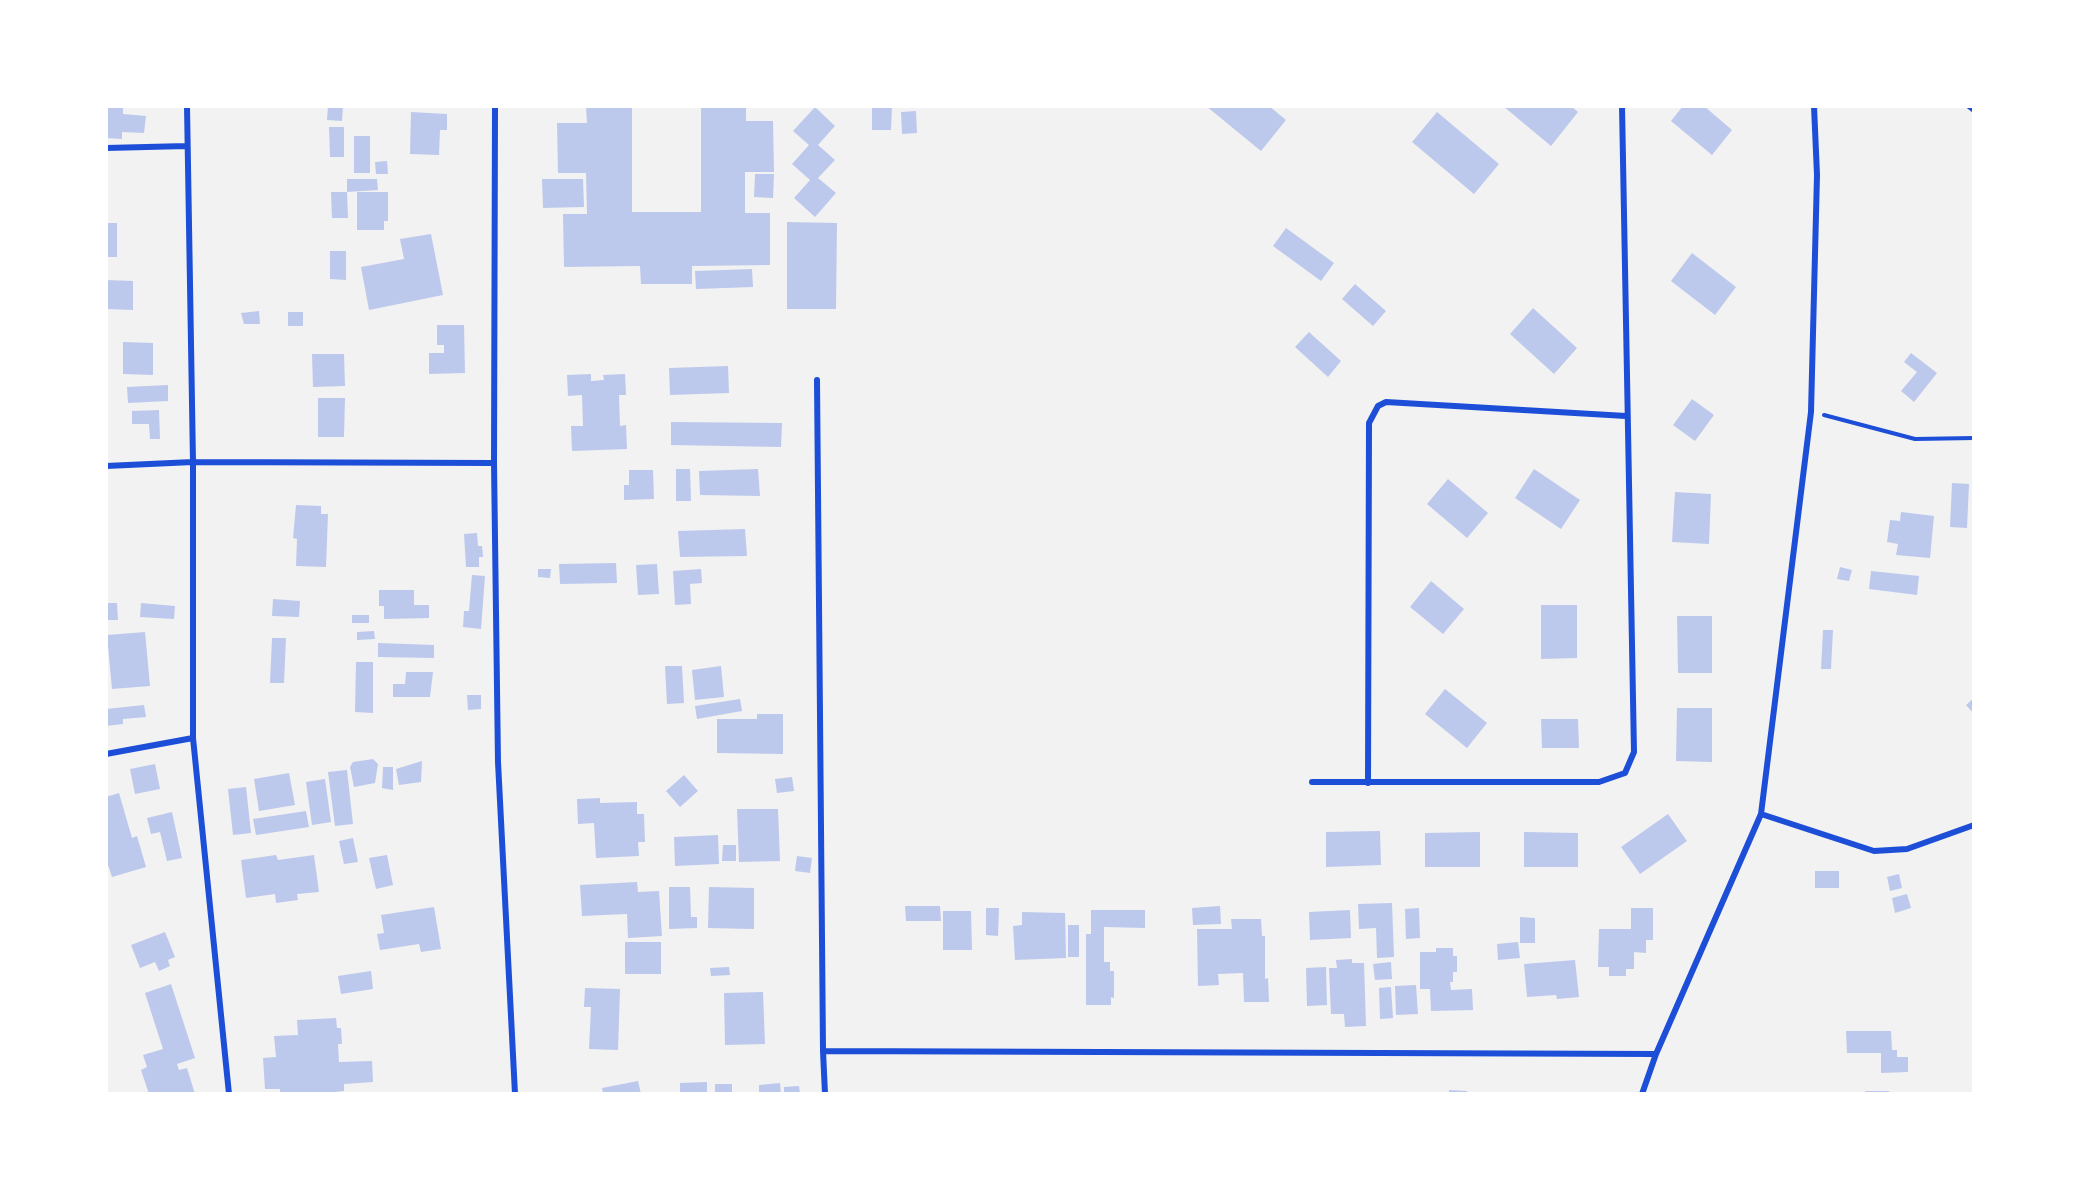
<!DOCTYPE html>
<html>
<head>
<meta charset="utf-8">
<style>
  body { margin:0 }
  #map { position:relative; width:2080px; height:1200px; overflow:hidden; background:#f2f2f2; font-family:Roboto,sans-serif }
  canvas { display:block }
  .frame { position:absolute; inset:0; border:108px solid #fff; pointer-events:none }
</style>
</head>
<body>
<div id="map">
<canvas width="2080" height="1200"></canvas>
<div class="frame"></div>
</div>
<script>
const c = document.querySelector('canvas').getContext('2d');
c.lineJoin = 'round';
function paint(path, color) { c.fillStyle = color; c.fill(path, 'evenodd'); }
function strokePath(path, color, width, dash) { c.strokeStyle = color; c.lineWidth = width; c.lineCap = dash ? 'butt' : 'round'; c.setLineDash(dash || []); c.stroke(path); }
const building = new Path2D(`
  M328,106H343L342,121L327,120Z
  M586,106H632V212H701V106H746V121H773L774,172H745V213H770V265L692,266V284H641L640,266L564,267L563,214H587L586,173H558L557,123H587Z
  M872,106H892L891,130H872Z
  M1206,106H1269L1286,120L1261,151Z
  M1503,106H1571L1578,112L1551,146Z
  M1683,106H1704L1732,130L1712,155L1671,121Z
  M106,107L123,108V114L146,116L144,133L122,132V139L106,138Z
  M815,107L835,126L818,145L835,160L818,178L836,193L815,217L794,198L810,180L792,164L809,145L793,131Z
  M916,111L917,133L902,134L901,112Z
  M411,112L447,114V130H440L439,155L410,154Z
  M1437,112L1499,164L1474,194L1412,142Z
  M329,127H344V157H330Z
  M354,136H370V173H354Z
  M387,161L388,174H376L375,162Z
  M755,174H774L773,198L754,197Z
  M347,179H377L378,190L347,192Z
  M542,179H583L584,207L543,208Z
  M331,192H347L348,218H332Z
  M357,192H388V221H384V230H357Z
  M787,222L837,223L836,309H787Z
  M106,223H117V257H106Z
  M1286,228L1334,263L1321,281L1273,246Z
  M431,234L443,295L369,310L361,267L404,259L400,239Z
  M330,251H346V280L330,279Z
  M1692,253L1736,287L1715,315L1671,281Z
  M752,269L753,287L696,289L695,271Z
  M106,280L133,281V310L106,309Z
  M1355,284L1386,311L1373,326L1342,299Z
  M1533,308L1577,348L1554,374L1510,334Z
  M259,311L260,324H244L241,313Z
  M288,312H303V326H288Z
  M437,325H464L465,373L429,374V353H444V345H437Z
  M1309,332L1341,361L1328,377L1295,347Z
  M123,342L153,343V375L123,374Z
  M1911,353L1937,373L1914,402L1901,391L1917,372L1904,362Z
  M312,354H344L345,386L313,387Z
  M728,366L729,393L670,395L669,368Z
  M591,374V381L604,380L603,375L625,374L626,395H619L620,426L626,425L627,449L572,451L571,426H583L582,395L568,396L567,375Z
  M168,385V401L128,403L127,387Z
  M318,398H345L344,437H318Z
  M1692,399L1714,415L1695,441L1673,425Z
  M159,410L160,439H150L149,424H132V411Z
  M671,422L782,423L781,447L671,445Z
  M676,469H690L691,501H676Z
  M758,469L760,496L700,495L699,471Z
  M1534,469L1580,500L1561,529L1515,498Z
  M629,470H653L654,499L624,500V485H629Z
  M1448,479L1488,513L1467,538L1427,504Z
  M1952,483L1969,484L1967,528L1950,527Z
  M1675,492L1711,494L1709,544L1672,542Z
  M296,505L321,506V514H328L326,567L296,566L297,539L293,538Z
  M1901,512L1934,516L1930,558L1896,555L1898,544L1887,542L1890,520L1900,521Z
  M745,529L747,556L680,557L678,531Z
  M477,533L478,546H482L483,557H479V567H466L464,534Z
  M616,563L617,583L560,584L559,564Z
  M657,564L659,594L638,595L636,565Z
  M1840,567L1852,570L1849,581L1837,579Z
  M538,569H551L550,578L538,577Z
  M701,569L702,583L690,584L691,604L675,605L673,571Z
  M1871,571L1919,576L1917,595L1869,589Z
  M472,575L485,576L481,629L463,627L464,611H469Z
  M1431,581L1464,609L1443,634L1410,607Z
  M379,590H414V605H429V618L384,619V606H379Z
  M273,599L300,601L299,617L272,616Z
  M106,603H117L118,620H106Z
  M141,603L175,606L174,619L140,617Z
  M1541,605H1577V658L1541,659Z
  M352,615H369V623H352Z
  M1677,616H1712V673H1678Z
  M1823,630H1833L1831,669H1821Z
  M374,631L375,639L357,640V632Z
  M145,632L150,686L112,689L107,635Z
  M272,638H286L284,683H270Z
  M378,643L434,645V658L378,657Z
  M356,662H373V713L355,712Z
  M665,666H682L684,703L667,704Z
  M721,666L724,697L695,700L692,670Z
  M406,672H433L430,697H393V684H405Z
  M1445,689L1487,723L1467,748L1425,714Z
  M467,695H481V709L468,710Z
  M1974,698V714L1966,705Z
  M740,699L742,711L697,719L695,706Z
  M144,705L146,717L123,719V724L106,726V709Z
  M1677,708H1712V762L1676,761Z
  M757,714H783V754L717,753V719H757Z
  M1541,719H1578L1579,748H1542Z
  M373,759L378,764L375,783L354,787L350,767L353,762Z
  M422,761L421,782L399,785L396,769Z
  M155,764L160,789L135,794L130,769Z
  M383,767H393V790L382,788Z
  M347,770L353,824L335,826L328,772Z
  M289,773L295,805L259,811L254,779Z
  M684,775L698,791L680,807L666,791Z
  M792,777L794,791L777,793L775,779Z
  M325,779L331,822L312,825L306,782Z
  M246,787L251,833L233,835L228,789Z
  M119,793L132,838L137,836L146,867L112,877L106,859V797Z
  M600,798V803L637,802V814H644L645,842H638L639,856L596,858L594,823L578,824L577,799Z
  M737,809H778L780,861L739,862Z
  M306,811L309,827L256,835L253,819Z
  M172,812L182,858L167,861L160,832L151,834L147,818Z
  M1668,814L1687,841L1640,874L1621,847Z
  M1380,831L1381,865L1326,867V832Z
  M1480,832V867H1425V833Z
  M1524,832L1578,833V867H1524Z
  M718,835L719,864L675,866L674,837Z
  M353,838L358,862L344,864L339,841Z
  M723,845H736V861H722Z
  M276,855L278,860L314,855L319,892L297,894L298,900L276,903L275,894L246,898L241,860Z
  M387,855L393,885L376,889L369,858Z
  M797,856L812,858L810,873L795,871Z
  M1815,871H1839V888H1815Z
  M1899,874L1902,888L1890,891L1887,877Z
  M637,882L638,892L659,891L662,936L628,938L627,914L582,916L580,885Z
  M669,887H690L691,917H697V928L669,929Z
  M709,887L754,888V929L708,928Z
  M1907,894L1911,908L1895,913L1892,898Z
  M1392,903L1394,957L1377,958L1376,928L1359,929L1358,904Z
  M905,906H940L941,921H906Z
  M1220,906L1221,924L1193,925L1192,908Z
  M434,907L441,949L421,952L419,944L380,950L377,934L384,933L381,915Z
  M986,908H999L998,936L986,935Z
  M1419,908L1420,938L1406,939L1405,909Z
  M1631,908H1653V940H1646V953L1634,952V969H1626V976H1609V967H1598L1599,929H1631Z
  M1091,910H1145V928L1104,927V962H1110V971H1114V998L1111,997V1005H1086V934H1091Z
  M1350,910L1351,938L1310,940L1309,912Z
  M943,911H971L972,950H943Z
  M1022,912L1065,913L1066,958L1015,960L1013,926L1022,925Z
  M1520,917L1535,918V943H1520Z
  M1231,919H1261L1262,936H1265V979L1268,978L1269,1002H1244L1243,973L1218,974L1219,985L1198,986L1197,929H1232Z
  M1068,925H1079V957H1068Z
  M165,932L175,957L168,960L170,966L159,971L155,962L140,968L131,945Z
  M625,942H661V974H625Z
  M1518,942L1520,958L1498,960L1497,944Z
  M1436,948H1453V956H1457V972H1453V982H1450L1451,990L1472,989L1473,1010L1431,1011L1430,989H1420V952H1436Z
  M1352,959V963H1364L1366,1026L1345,1027L1344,1014H1331L1329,968H1337L1336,960Z
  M1575,960L1579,997L1557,999L1556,995L1527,997L1524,964Z
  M1391,962L1392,979L1375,980L1373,964Z
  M729,967L730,975L711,976L710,968Z
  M1326,967L1327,1005L1307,1006L1306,968Z
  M371,971L373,989L341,994L338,976Z
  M171,984L195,1058L177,1064L179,1070L187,1068L195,1094H149L141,1070L147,1067L143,1055L163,1049L145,993Z
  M1416,985L1418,1014L1396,1015L1395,986Z
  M1391,987L1393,1018L1380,1019L1379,988Z
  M585,988L620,989L618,1050L589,1049L591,1007H584Z
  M763,992L765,1044L725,1045L724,993Z
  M336,1018L337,1028H341L342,1044H338L339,1062L372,1061L373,1082L344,1084V1091L315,1094H280V1089H265L263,1058L276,1057L274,1036L298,1035L297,1020Z
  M1846,1031H1891L1892,1050H1897V1057H1908V1072L1881,1073V1053H1847Z
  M638,1081L641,1094H603L602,1088Z
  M707,1082V1094H680V1083Z
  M780,1083L781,1094H759V1085Z
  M715,1084H732V1094H715Z
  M799,1086L800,1094H784V1087Z
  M1449,1090L1467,1091V1094H1449Z
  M1865,1091H1889V1094H1865Z`);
const path = new Path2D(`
  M1824,415L1915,439L1974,438`);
const minor = new Path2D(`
  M187,106L193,462V738L229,1094
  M495,106L494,463L498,762L515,1094
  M1969,106L1974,110
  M106,148L187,146
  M817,380L823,1051L825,1094
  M106,466L193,462L494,463
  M106,754L193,738
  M1312,782H1599L1625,773L1634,752L1622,106
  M1368,783L1369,423L1378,406L1386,402L1626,416
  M1761,814L1874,851L1907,849L1974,825
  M823,1051L1656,1054
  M1642,1094L1656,1054L1761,814L1811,412L1817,175L1814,106`);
paint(building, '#bdc9ec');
strokePath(path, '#1d4ed8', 4);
strokePath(minor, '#1d4ed8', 6);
</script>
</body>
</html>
